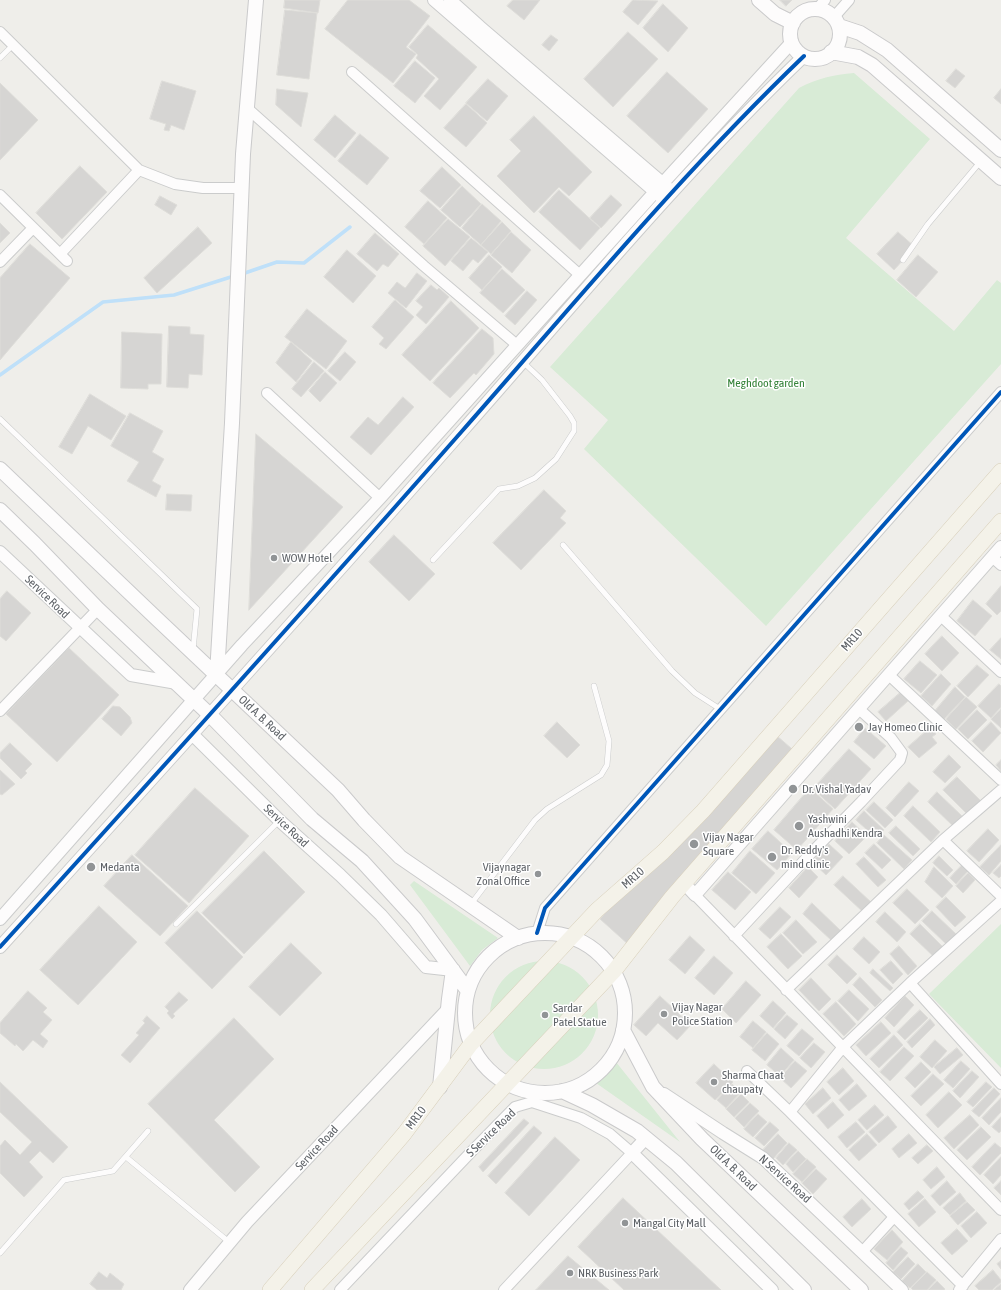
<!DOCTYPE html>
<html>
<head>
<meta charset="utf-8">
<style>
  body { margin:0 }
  canvas { display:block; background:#efeeea }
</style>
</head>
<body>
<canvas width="1001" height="1290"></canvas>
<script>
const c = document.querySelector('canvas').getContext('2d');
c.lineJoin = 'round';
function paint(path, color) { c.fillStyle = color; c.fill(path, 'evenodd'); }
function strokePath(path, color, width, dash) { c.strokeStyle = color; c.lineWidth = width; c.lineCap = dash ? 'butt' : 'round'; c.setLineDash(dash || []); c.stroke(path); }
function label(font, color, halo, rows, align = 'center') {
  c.font = font + ' "Asap Condensed",sans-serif'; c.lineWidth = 3; c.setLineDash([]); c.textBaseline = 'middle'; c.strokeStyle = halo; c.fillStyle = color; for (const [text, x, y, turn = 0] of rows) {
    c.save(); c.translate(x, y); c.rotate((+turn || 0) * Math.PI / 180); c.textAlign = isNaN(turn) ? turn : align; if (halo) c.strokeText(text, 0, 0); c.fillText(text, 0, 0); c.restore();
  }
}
const green = new Path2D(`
  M854,73L930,139L846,238L954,331L997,280L1001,283V364L766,626L584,449L608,420L550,367L799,88C818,78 833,75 854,73Z
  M414,881L498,938L482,950L470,966L410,885Z
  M1001,924V1068L929,994Z
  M490 1015a54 54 0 1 1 108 0a54 54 0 1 1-108 0Z
  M616,1062L680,1142L596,1083Z`);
const stream = new Path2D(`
  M242,274L277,262L304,263L350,227
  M0,375L103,302L174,295L234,276`);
const building = new Path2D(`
  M285,0H320L318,13L284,8Z
  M348,0H409L430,16L406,47L416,54L393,83L325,29Z
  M513,0H540L524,20L507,6Z
  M633,0L658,1L638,25L623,12Z
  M780,0H792L786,6Z
  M663,4L688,28L668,52L643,28Z
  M285,10L317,13L309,79L277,75Z
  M428,25L477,67L440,110L424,96L439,79L416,58L418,55L409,47Z
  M628,32L658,59L613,107L584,79Z
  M551,35L558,40L549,51L542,45Z
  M415,61L435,78L415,103L394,86Z
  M956,69L965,76L955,88L946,81Z
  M667,72L708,109L668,153L627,116Z
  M488,79L508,96L487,121L466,103Z
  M162,81L196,91L184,130L171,125L169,131L164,130L166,124L150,119Z
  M0,83L38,120L0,160Z
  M277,89L308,93L301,127L276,105Z
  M1001,89V104L994,98Z
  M466,104L487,123L466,147L444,128Z
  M335,115L356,133L335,158L314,140Z
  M534,116L592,172L569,196L559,187L534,213L497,176L521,151L510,140Z
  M360,134L389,158L367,185L338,161Z
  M80,166L107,192L62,239L36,213Z
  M442,167L461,185L440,208L420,191Z
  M462,186L481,204L460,227L441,210Z
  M559,190L600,228L580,250L539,212Z
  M611,195L622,205L601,228L590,218Z
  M160,196L177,205L171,215L155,205Z
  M428,201L447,218L424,244L405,227Z
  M482,204L501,221L481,245L462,228Z
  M448,219L470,237L445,266L423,246Z
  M502,222L511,231L491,254L481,245Z
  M0,223L10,233L0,243Z
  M198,227L212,243L157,293L144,278Z
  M511,232L531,250L512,273L491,255Z
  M898,232L915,247L894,270L877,254Z
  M375,233L399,254L388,267L383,264L377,271L357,254Z
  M471,238L488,252L478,263L473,259L463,271L451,261Z
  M30,244L70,278L0,360V278Z
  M347,250L376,276L353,303L324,277Z
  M489,255L502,267L482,290L469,278Z
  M918,255L938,272L916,297L897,280Z
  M502,269L525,290L503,313L480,293Z
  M417,273L427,281L406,308L388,293L397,282L405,288Z
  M431,285L437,290L439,288L449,297L426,324L416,315L423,307L416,301Z
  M527,291L537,300L515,325L505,316Z
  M395,300L414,317L386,349L379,344L384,338L372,327Z
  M451,301L479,328L430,381L402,355Z
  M307,309L347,341L326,369L285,337Z
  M169,326L190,327V334L204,335L202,375L189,374L188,388L167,387Z
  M482,329L493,338L494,354L476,375L474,373L450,398L433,383Z
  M122,332L162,334L161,384H148V389L121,388Z
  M291,342L312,361L296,382L276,363Z
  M345,352L356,362L340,381L328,371Z
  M314,362L324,371L301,397L292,389Z
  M325,372L337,383L320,402L309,391Z
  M90,394L126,416L111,440L88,426L72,454L59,447Z
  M403,397L414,407L371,455L350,437L368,417L378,425Z
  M130,413L163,431L152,452L164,459L152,481L161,486L156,497L127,481L139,462L111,446Z
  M256,434L343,507L249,610Z
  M544,490L566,511L560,518L566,523L521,570L493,543Z
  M167,494L192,495L191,511L166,510Z
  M394,535L435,574L409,601L369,562Z
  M1001,586V611L997,615L986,604Z
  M7,591L31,613L6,641L0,636V599Z
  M973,600L992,616L975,636L957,621Z
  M942,636L959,653L942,671L925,654Z
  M1001,638V659L990,650Z
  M69,648L119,695L57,762L6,714Z
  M920,661L937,675L921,693L904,679Z
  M977,665L989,675L968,697L957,686Z
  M941,674L951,684L932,706L921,696Z
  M999,684L1001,686V707L991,718L978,706Z
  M955,687L965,697L944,719L935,711Z
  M900,693L908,701L886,721L878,712Z
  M966,697L977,707L956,729L946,719Z
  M113,706L120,707L130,717L132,723L121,736L102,719Z
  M1001,709V728L991,719Z
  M977,710L987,720L968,739L958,729Z
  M557,722L580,745L567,758L544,736Z
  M991,722L1001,733L983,752L972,741Z
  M931,727L936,734L932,737L937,743L919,758L908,747Z
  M865,728L886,746L874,759L854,742Z
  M769,729L799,755L630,946L600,919Z
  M10,743L32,764L25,771L27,773L21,779L0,758V753Z
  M849,749L871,769L835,809L813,789Z
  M949,755L961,767L945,783L933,772Z
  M1001,760V771L996,765Z
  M0,770L15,784L2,795L0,794Z
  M957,777L981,801L968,815L943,790Z
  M909,782L919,791L895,817L886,808Z
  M195,788L249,836L189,903L135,855Z
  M810,788L833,809L797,850L774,830Z
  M937,792L962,816L953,826L928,802Z
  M874,802L893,820L885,828L866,810Z
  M913,806L940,832L931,842L904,816Z
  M864,811L884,830L876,838L856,820Z
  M852,822L867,836L849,854L835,841Z
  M896,826L920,849L913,856L889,833Z
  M988,829L999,840L979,862L967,851Z
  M768,831L792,853L777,870L752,849Z
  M884,835L912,860L904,869L877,843Z
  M829,844L843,857L826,875L812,862Z
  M874,844L891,860L882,869L865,853Z
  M1001,845V861L989,875L980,867Z
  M264,851L305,892L244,954L202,913Z
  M750,851L775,873L756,894L732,873Z
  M132,855L188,906L160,936L104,886Z
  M939,856L953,870L947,876L933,863Z
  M864,857L886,880L878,887L856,864Z
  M962,865L968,871L956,884L950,878Z
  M1001,865V876L999,878L993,873Z
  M808,867L818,877L799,898L789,888Z
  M934,867L953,886L942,898L925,882Z
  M728,872L751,892L735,910L712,890Z
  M968,873L975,880L963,893L956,886Z
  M843,876L872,903L863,912L834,885Z
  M907,889L929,910L915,924L893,903Z
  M946,897L966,917L955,927L936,907Z
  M812,903L841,931L832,941L803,914Z
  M99,906L137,942L78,1005L40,970Z
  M780,907L791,917L770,939L759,929Z
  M197,911L243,957L212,989L165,943Z
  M932,911L956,934L946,944L922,921Z
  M885,912L906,932L897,942L876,922Z
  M796,920L817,942L803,954L783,933Z
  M920,924L944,948L935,958L910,934Z
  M781,934L802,956L788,969L767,947Z
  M690,936L705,950L685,974L669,960Z
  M864,937L880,952L869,964L853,949Z
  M291,943L322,973L280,1016L249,987Z
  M899,946L917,966L908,975L890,954Z
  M837,955L857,974L847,984L828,965Z
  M714,956L733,973L714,995L695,978Z
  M891,961L903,974L893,984L880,970Z
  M873,969L893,988L890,991L870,973Z
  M860,977L882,1000L875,1007L853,985Z
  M811,978L831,999L819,1011L799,990Z
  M746,981L761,995L736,1023L722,1009Z
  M849,990L869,1009L858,1021L838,1001Z
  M28,991L47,1008L43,1012L52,1020L40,1034L48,1041L43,1048L33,1040L23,1051L16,1044L15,1046L0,1033V1023Z
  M179,992L188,1000L173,1014L175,1016L172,1019L167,1013L169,1011L165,1007Z
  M660,996L691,1025L677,1040L658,1023L646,1036L634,1025Z
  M905,996L914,1005L894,1027L885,1018Z
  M773,1001L786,1013L773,1028L760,1016Z
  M836,1002L856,1024L844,1036L823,1014Z
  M920,1010L928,1018L905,1040L897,1032Z
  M787,1015L798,1024L785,1039L774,1029Z
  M147,1016L160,1028L130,1063L121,1055L139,1035L136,1033L145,1023L143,1021Z
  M234,1018L274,1059L214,1120L260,1167L235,1192L148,1104Z
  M930,1019L935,1025L912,1048L907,1042Z
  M753,1021L766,1032L753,1048L740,1037Z
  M881,1022L891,1033L866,1056L856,1045Z
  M802,1029L814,1039L799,1056L787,1046Z
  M767,1033L779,1044L765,1061L752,1050Z
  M894,1035L903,1045L879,1068L870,1059Z
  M935,1040L947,1051L932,1068L920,1057Z
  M814,1043L825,1052L811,1068L800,1058Z
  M904,1047L914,1056L890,1081L880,1072Z
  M781,1048L794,1060L780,1076L767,1065Z
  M957,1048L963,1055L940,1074L934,1067Z
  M795,1061L807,1071L791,1088L780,1078Z
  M961,1061L970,1069L953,1088L944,1080Z
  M921,1062L931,1072L915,1088L905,1078Z
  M714,1064L733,1082L715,1100L696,1083Z
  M843,1068L854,1081L839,1095L827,1082Z
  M972,1071L979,1077L960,1098L953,1091Z
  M933,1074L944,1084L921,1106L911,1096Z
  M0,1082L68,1147L53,1163L40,1151L29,1162L43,1177L24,1197L0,1173V1146L5,1140L20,1155L32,1142L0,1112Z
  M986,1082L992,1087L973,1107L967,1102Z
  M732,1084L741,1092L726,1108L717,1100Z
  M857,1084L867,1096L849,1111L839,1100Z
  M823,1088L831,1098L813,1114L805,1104Z
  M994,1088L1000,1094L979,1117L972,1111Z
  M949,1092L962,1105L938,1128L926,1115Z
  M741,1094L749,1102L734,1117L726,1109Z
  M1001,1098V1112L989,1125L982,1118Z
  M833,1102L844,1115L828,1129L817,1116Z
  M750,1103L759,1111L744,1127L735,1118Z
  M875,1105L884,1115L867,1130L858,1120Z
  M758,1114L767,1122L753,1137L744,1129Z
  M970,1115L979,1125L954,1149L944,1138Z
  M888,1116L897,1127L879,1143L869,1132Z
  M1001,1117V1131L999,1133L992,1127Z
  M524,1119L529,1123L483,1172L479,1167Z
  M770,1122L779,1130L764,1146L755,1138Z
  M856,1122L865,1132L847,1148L838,1137Z
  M534,1126L542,1133L496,1184L488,1176Z
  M981,1127L991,1137L967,1160L957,1150Z
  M778,1134L787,1143L773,1159L763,1150Z
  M867,1134L877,1145L859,1161L849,1150Z
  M909,1134L917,1143L899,1158L892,1149Z
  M555,1137L580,1160L529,1216L505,1193Z
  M789,1143L797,1150L783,1165L776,1158Z
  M995,1143L1001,1148V1153L980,1175L972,1167Z
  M927,1145L933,1151L918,1164L912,1158Z
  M798,1151L806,1159L793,1172L786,1164Z
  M1001,1157V1175L993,1184L984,1175Z
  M807,1159L816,1167L802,1182L793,1174Z
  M937,1167L945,1177L931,1189L923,1180Z
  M816,1169L827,1179L813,1194L802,1183Z
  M947,1181L956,1192L940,1206L931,1196Z
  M1001,1181V1195L994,1188Z
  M918,1191L924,1197L909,1210L904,1204Z
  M960,1193L966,1201L950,1215L943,1208Z
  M623,1198L721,1290H624L578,1247Z
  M862,1199L871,1209L852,1227L843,1217Z
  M925,1199L936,1212L919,1227L908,1214Z
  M967,1202L975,1210L958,1225L950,1216Z
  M977,1212L987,1223L971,1238L961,1226Z
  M957,1229L968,1241L952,1255L941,1243Z
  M892,1230L903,1242L887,1260L874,1249Z
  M901,1247L908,1253L893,1270L886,1263Z
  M568,1256L609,1290H536Z
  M908,1257L915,1264L901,1279L893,1272Z
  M1001,1261V1269L997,1264Z
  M918,1264L926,1272L910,1288L902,1281Z
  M993,1270L1001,1280V1282L992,1290H979L975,1286Z
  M99,1272L107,1278L110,1273L124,1284L121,1290H97L90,1284Z
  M927,1272L936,1280L927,1290H913L911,1288Z
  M937,1281L945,1289L944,1290H928Z
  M1001,1284V1290H994Z`);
const service = new Path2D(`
  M0,58L13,45
  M903,260L928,224L981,161
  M0,419L197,609L193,650
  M563,545L672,671L695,693L720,709
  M433,560L499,489L518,486L535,478L556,459L574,431V423L570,416L542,380L523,362
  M471,904L535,820L547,809L601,775L607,765L609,741L594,686
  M176,924L279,821
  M126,1157L229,1242
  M0,1253L64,1180L113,1171L148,1131`);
const minor = new Path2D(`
  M817,9L825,0
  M834,17L849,0
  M0,32L139,170L175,184L203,188H241
  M352,72L580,275
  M247,108L424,266L517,345
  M0,195L67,261
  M60,254L139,170
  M0,262L33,228
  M267,393L380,498
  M992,557L1001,565
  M941,616L1001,672
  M889,675L1001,780
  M0,711L98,609
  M943,840L1001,896
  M695,895L1001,1210
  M537,933L545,908L1001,392
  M734,936L812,852L861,802L900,760L902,753L891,738L859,709
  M910,983L1001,1084
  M786,990L943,840L1001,790
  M747,1071L790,1112L963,1286
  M790,1112L843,1047L910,983L1001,901
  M862,1252L894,1217
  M340,1290L472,1151L515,1107L532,1102L581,1118L610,1134L632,1153L504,1290
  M959,1290L1001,1239`);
const tertiary = new Path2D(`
  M434,0L660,196
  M450,0L480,27L667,187
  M0,552L131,675L177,683
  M193,735L280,821L340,875L381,915L426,967L453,970
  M684,883L695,895L1001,547
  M0,919L242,645L380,498L663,183L792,42
  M0,947C155,776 310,604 463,430C574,304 682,173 804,56
  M664,1094L723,1133L763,1158L902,1290
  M646,1138L632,1153L772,1290
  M190,1290L247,1222L448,1009`);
const secondary = new Path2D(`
  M759,0L775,14L793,23
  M790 34a25 25 0 1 1 50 0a25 25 0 1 1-50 0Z
  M839,26L860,33L887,50L1001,150
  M831,52L858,57L872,65L1001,178
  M0,469L155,617L338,790L364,820L400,857L518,938
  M0,510L35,544L98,609L210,715L312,819L362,861L415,919L468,991
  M217,674L232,423L243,154L256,0
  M465 1013a80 80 0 1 1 160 0a80 80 0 1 1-160 0Z
  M623,1030L653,1087L702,1139L861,1290
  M440,1087L449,999L453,970
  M562,1091L592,1105L637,1131L676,1163L804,1290`);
const primary = new Path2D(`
  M270,1290L404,1134L471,1044L597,910L663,852L703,811L1001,471
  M312,1290L614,971L672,897L1001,521`);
const cycleway = new Path2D(`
  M537,933L545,908L1001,392
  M0,947C155,776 310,604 463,430C574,304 682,173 804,56`);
const markers = [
  [274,558,4,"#919496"],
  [859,727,5,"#919496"],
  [793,789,5,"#919496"],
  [799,826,5,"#919496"],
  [694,844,5,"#919496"],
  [772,857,5,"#919496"],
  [91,867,5,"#919496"],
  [538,874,4,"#919496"],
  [664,1014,4,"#919496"],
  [545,1015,4,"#919496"],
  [714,1082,4,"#919496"],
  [625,1223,4,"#919496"],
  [570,1273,4,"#919496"]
];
const parkNames = [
  ["Meghdoot garden",766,383]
];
const poiNames = [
  ["WOW Hotel",282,558],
  ["Jay Homeo Clinic",868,727],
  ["Dr. Vishal Yadav",802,789],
  ["Yashwini",808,819],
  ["Aushadhi Kendra",808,833],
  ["Vijay Nagar",703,837],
  ["Square",703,851],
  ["Dr. Reddy's",781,850],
  ["mind clinic",781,864],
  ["Medanta",100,867],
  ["Vijaynagar",530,867,"right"],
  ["Zonal Office",530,881,"right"],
  ["Vijay Nagar",672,1007],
  ["Police Station",672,1021],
  ["Sardar",553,1008],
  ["Patel Statue",553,1022],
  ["Sharma Chaat",722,1075],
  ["chaupaty",722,1089],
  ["Mangal City Mall",633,1223],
  ["NRK Business Park",578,1273]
];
const streetNames = [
  ["Service Road",47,597,44],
  ["MR10",852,640,-49],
  ["Old A. B. Road",262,718,43],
  ["Service Road",286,826,43],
  ["MR10",633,878,-41],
  ["MR10",416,1118,-53],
  ["S Service Road",491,1133,-44],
  ["Service Road",317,1148,-47],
  ["Old A. B. Road",733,1168,44],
  ["N Service Road",785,1179,42]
];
paint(green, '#d8ebd6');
strokePath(stream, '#bfe0f9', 3.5);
paint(building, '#d6d5d3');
strokePath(building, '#deddd9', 1);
strokePath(service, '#cbcccc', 6);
strokePath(minor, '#cbcccc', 12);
strokePath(tertiary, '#cbcccc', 14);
strokePath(secondary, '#cacacb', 16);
strokePath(primary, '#d7ceb8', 16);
strokePath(service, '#fdfcfc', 5);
strokePath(minor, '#fdfcfc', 10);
strokePath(tertiary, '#fdfcfc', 12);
strokePath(secondary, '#fdfcfc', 14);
strokePath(primary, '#f4f2e9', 15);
strokePath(cycleway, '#0057b8', 4);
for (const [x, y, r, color] of markers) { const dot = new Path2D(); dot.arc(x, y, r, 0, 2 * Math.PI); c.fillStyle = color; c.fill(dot); strokePath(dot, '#fff', 1.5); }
label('12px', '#348238', '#fff', parkNames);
label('12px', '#5f6368', '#fff', poiNames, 'left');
label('12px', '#5f6368', '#fff', streetNames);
</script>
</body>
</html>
